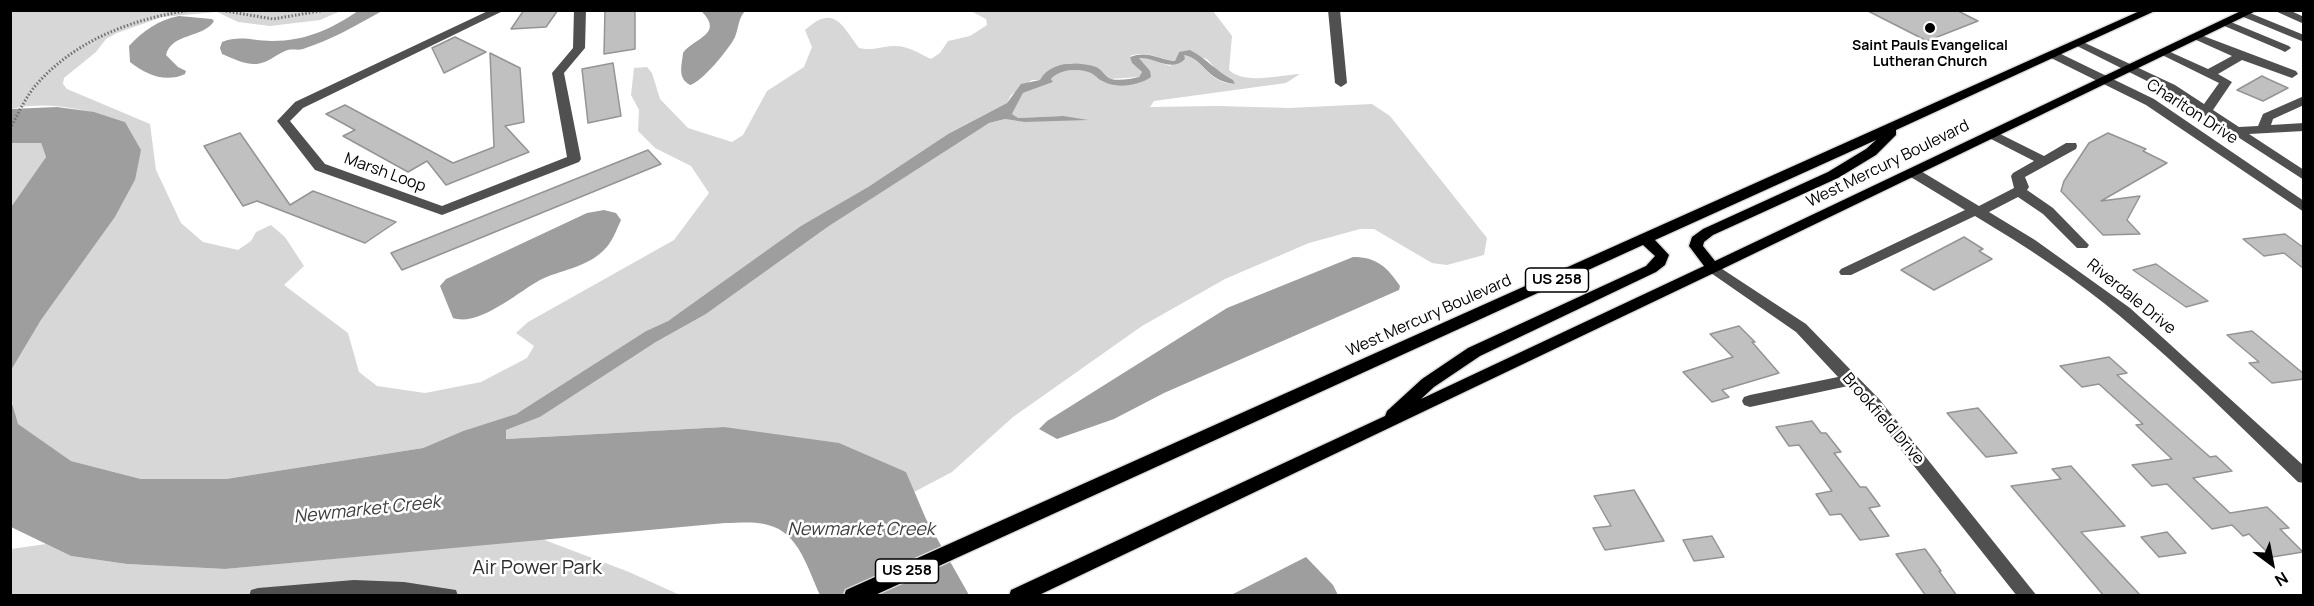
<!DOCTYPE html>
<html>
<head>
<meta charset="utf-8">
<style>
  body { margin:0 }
  #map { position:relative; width:2314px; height:606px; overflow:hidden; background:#fff; font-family:Manrope,sans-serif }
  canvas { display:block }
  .frame { position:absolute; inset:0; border:12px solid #000; pointer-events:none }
  .north { position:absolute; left:2242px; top:534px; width:60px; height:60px; -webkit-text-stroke:4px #fff; paint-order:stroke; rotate:148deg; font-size:16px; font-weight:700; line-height:24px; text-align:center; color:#000 }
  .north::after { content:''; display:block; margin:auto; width:21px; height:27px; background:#000; clip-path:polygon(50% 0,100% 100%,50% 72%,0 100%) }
</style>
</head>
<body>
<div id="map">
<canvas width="2314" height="606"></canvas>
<div class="frame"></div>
<div class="north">N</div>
</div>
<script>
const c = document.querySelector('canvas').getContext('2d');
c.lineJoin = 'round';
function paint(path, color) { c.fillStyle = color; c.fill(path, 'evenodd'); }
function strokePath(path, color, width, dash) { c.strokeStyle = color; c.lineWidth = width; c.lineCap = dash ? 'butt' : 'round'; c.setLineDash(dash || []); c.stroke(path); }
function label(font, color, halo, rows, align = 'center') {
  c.font = font + ' Manrope,sans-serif'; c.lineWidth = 5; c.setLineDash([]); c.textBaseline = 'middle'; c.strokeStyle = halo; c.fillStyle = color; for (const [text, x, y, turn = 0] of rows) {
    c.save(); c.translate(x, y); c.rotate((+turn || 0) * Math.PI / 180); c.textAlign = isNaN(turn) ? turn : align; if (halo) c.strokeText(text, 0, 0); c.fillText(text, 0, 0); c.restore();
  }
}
const green = new Path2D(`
  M11,11H341L320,20L270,26L238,22L217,12L162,17L117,33L106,39L96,52L64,78L63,84L67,89L150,124L156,170L181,223L203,242L238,250L251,241L256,232L271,225L285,237L304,266L284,285L348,333L359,372L377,386L425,393L481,382L527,358L534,346L516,333L528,322L674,240L709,193L691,166L655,148L638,131L639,110L631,95L634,68L647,67L652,73L660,99L688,128L732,142L743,135L767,91L804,67L812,47L805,30C834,4 841,24 859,48C872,51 880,47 893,46C907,45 919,53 931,59L940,53L948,41L970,36L987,25L986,19L971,11H1213L1232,36L1229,70C1245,85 1280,75 1300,74L1286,83L1154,101L1150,107L1218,106L1289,108L1372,104L1390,116L1487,238L1484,255L1447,265L1432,263L1374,229H1360L1309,243L1225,279L1142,326L1013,417L952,472L914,492L906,472L724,427L505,439L506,430L540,417L656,342L706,314L829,226L971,133L989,123L1005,119L1024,122L1063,116L1017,118L1012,114L1023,93L1053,82L1051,79C1060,69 1080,68 1092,73C1098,76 1100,82 1108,83C1120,86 1138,79 1151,77L1139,58H1147L1170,66L1184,55C1205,59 1206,83 1235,84L1233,80L1218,72L1207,59L1179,52L1175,61C1159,59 1147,50 1130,56L1132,63L1142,72L1139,77L1110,79L1098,68L1070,63L1040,80H1032L1011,95L1007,103L948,134L868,187L801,227L668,321L646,331L516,414L463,431L423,448L226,479H141L71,461L17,424L11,396L10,370L41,320L115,217L135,180L125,122C89,110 48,100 11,109Z
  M19,142L41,143L46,157L11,207V143Z
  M542,539L629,572L680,595L11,596V549L46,544L71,556L127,564L225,569Z`);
const water = new Path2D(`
  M358,11H382C357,25 331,40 303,49C297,51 292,48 285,51C275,55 270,62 257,64C245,65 232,58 222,54L220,48L222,42C240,35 253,41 272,41C306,41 331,29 358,11Z
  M701,11H745C738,19 739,27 735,37C730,48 701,83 690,85C677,78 682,65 683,53C694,38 725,34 701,11Z
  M179,16L212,19L214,21C204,38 171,33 166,55L178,67L186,71L185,74C166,83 146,75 130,62L129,46C143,31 158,20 179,16Z
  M1190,50C1207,59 1217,72 1233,80L1235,84C1205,81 1205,59 1184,55L1185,59C1171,73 1156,57 1139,58L1150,71L1151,77C1138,86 1116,89 1102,81C1098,79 1095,75 1091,73C1079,68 1060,69 1051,79L1053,82L1023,93L1012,114L1018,118L1063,116L1088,120L1024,122L1005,119L989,123L829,226L706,314L656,342L540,417L506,430V439L724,427L839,443L906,472L926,519L969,595H820C808,570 799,532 768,525C755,521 738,523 725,523L225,569L127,564L71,556L11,527L10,396L18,424L71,461L141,479H226L423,448L463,431L516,414L646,331L668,321L801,226L868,187L948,134L1007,103L1021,84L1040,80C1050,61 1078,61 1096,67C1102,69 1105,77 1111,79C1119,81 1131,79 1139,77L1142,72L1132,63L1130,57C1147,50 1158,59 1175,61L1179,52Z
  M57,107L94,112L125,122L141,150L135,180L115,217L41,320L11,370V207L46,157L41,143H11V109Z
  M604,210L616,213L621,220C616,231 612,243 603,251C585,268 560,270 540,280C518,292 479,327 453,318L440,286L446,279L587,213Z
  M1353,257C1377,257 1387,267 1400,286L1399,290L1164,393L1114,419L1057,439L1039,429L1047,421L1227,308Z
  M1306,557L1333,585L1338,595H1231Z`);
const building = new Path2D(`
  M524,10H558L546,27L511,29Z
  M605,10H635V49L604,54Z
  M1866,10H1956L1978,21L1927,41Z
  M455,37L486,52L444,73L432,48Z
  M490,53L520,68L524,122L505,126L529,152L446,185L427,161L408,172L343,136L355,130L326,114L345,105L453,163L494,147Z
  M613,63L621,116L588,123L582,69Z
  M2262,76L2268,79L2288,88L2263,101L2237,90Z
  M240,133L290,205L313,191L396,222L365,243L257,201L243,206L204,146Z
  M2108,133L2146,149L2143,151L2167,163L2101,201L2140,196L2127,220L2140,234L2103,235L2061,191L2064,181L2089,143Z
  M648,150L661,164L402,270L391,253Z
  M2285,234L2304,248V269L2284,253L2264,256L2243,239Z
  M1964,237L1983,249L1979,251L1992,259L1934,290L1901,270Z
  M2156,264L2208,301L2186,307L2133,270Z
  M1739,326L1755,342H1752L1779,373L1722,390L1729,397L1712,402L1683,372L1733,357L1710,334Z
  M2252,331L2304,374V379L2272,383L2249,363L2259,362L2227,335Z
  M2109,357L2127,373L2117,375L2210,457L2216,456L2232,471L2193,478L2230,513L2267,507L2289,528L2280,529L2303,552L2272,557L2249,534L2243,536L2232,525L2212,529L2167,484L2152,486L2132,465L2172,459L2136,425L2143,424L2099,384L2082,387L2060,366Z
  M1978,408L2017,453L1986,457L1947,413Z
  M1812,421L1821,433H1826L1841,452L1834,453L1860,487H1866L1880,506L1869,508L1889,536L1860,540L1841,514L1830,515L1816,494L1832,491L1799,445L1789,446L1776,427Z
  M2071,466L2125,526L2081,532L2141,596H2104L2011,486L2061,479L2052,469Z
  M1634,490L1664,541L1605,550L1593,528L1611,526L1594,496Z
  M2167,532L2186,553L2159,557L2141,537Z
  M1712,536L1724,557L1694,561L1683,540Z
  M1925,549L1941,571H1939L1957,596H1926L1896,554Z`);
const path = new Path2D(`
  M219,10L273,19L326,10
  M10,129C18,114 25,98 36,85C75,40 134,18 192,10`);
const minor = new Path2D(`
  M490,10H505L303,108L290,121L325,164L442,206L567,157L552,73L573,48L574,10H586L585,48L564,73L581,159L579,162L442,215L315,170L277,121L295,102Z
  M1328,10H1340L1347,83L1341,87L1335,83Z
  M2273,10H2289L2304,17V24Z
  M2245,11L2304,35V42L2241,16V12Z
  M2226,20L2289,46L2291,48L2285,52L2281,50L2222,25L2220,23Z
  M2198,34L2296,71L2298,74L2292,78L2242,60L2218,74L2232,82L2213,110L2239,127L2258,126L2263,114L2304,96V105L2273,119L2271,125L2304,123V131L2249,134L2304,170V180L2167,91L2073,44L2075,42H2083L2175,85L2204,104L2219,83L2158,53L2164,49L2168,51L2208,69L2232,56L2194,39V35Z
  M2055,51L2154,99L2304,201V212L2146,105L2051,58V52Z
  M1994,131L2044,156L2066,143H2076L2077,146L2076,149L2025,177L2029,187L2027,190L2053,208L2089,245L2087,248H2077L2043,214L2018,197L1989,212L2035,240L2130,308L2304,466V483L2298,482C2240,426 2183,369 2121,317C2076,279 2025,246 1975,216L1851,275H1841L1839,272L1841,269L1965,210L1909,176L1907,173L1909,170H1919L1979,206L2014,188L2011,176L2013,173L2034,161L1989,138L1988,135Z
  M1713,263L1806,324L1880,400L2037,596H2017L1868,408L1848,386L1750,407L1744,405L1742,401L1744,397L1750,395L1838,377L1796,332L1708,271L1706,268L1708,265Z
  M354,580L404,582L456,590L458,596H249L251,590L258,588Z`);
const major = new Path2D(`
  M2142,10H2157L1896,130V135L1876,155L1838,178L1713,235L1704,242L1703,246L1715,261L2243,10H2258L1718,271L1037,596H1009L1011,590L1385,416L1387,411L1422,379L1468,348L1646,266L1655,256L1643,245L873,596H844L846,590ZM1876,140L1866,149L1828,172L1703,229L1692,237L1689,246L1704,266L1421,399L1434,387L1480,356L1656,272L1665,265L1669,255L1655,240Z`);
const markers = [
  [1930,28,6,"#000"]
];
const farPoinames = [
  ["Saint Pauls Evangelical",1930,46],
  ["Lutheran Church",1930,62]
];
const shields = [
  [1557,280,63],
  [907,571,63]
];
const shieldNames = [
  ["US 258",1557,280],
  ["US 258",907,571]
];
const streetNames = [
  ["Charlton Drive",2192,112,33],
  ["West Mercury Boulevard",1888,164,-26],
  ["Marsh Loop",385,173,20],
  ["Riverdale Drive",2131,297,39],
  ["West Mercury Boulevard",1429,316,-24],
  ["Brookfield Drive",1883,419,49]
];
const waterNames = [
  ["Newmarket Creek",367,510,-6],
  ["Newmarket Creek",861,530]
];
const nearParknames = [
  ["Air Power Park",537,568]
];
paint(green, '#d7d7d7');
paint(water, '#9e9e9e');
paint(building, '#c0c0c0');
strokePath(building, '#949494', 1.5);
strokePath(major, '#dbdbdb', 3);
strokePath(path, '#727272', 3, [1.5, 2]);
paint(minor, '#505050');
paint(major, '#000');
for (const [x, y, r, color] of markers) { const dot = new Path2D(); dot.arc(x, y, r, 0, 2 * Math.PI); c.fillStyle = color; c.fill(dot); strokePath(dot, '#fff', 2); }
label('bold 14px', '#000', '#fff', farPoinames);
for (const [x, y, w] of shields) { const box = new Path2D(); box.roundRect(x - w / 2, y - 12, w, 24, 4.5); c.fillStyle = '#fff'; c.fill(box); strokePath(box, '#000', 1.5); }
label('bold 15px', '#000', null, shieldNames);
label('16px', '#000', '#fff', streetNames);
label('italic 18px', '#3f3f3f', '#fff', waterNames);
label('20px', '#2e2e2e', '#fff', nearParknames);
</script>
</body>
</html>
